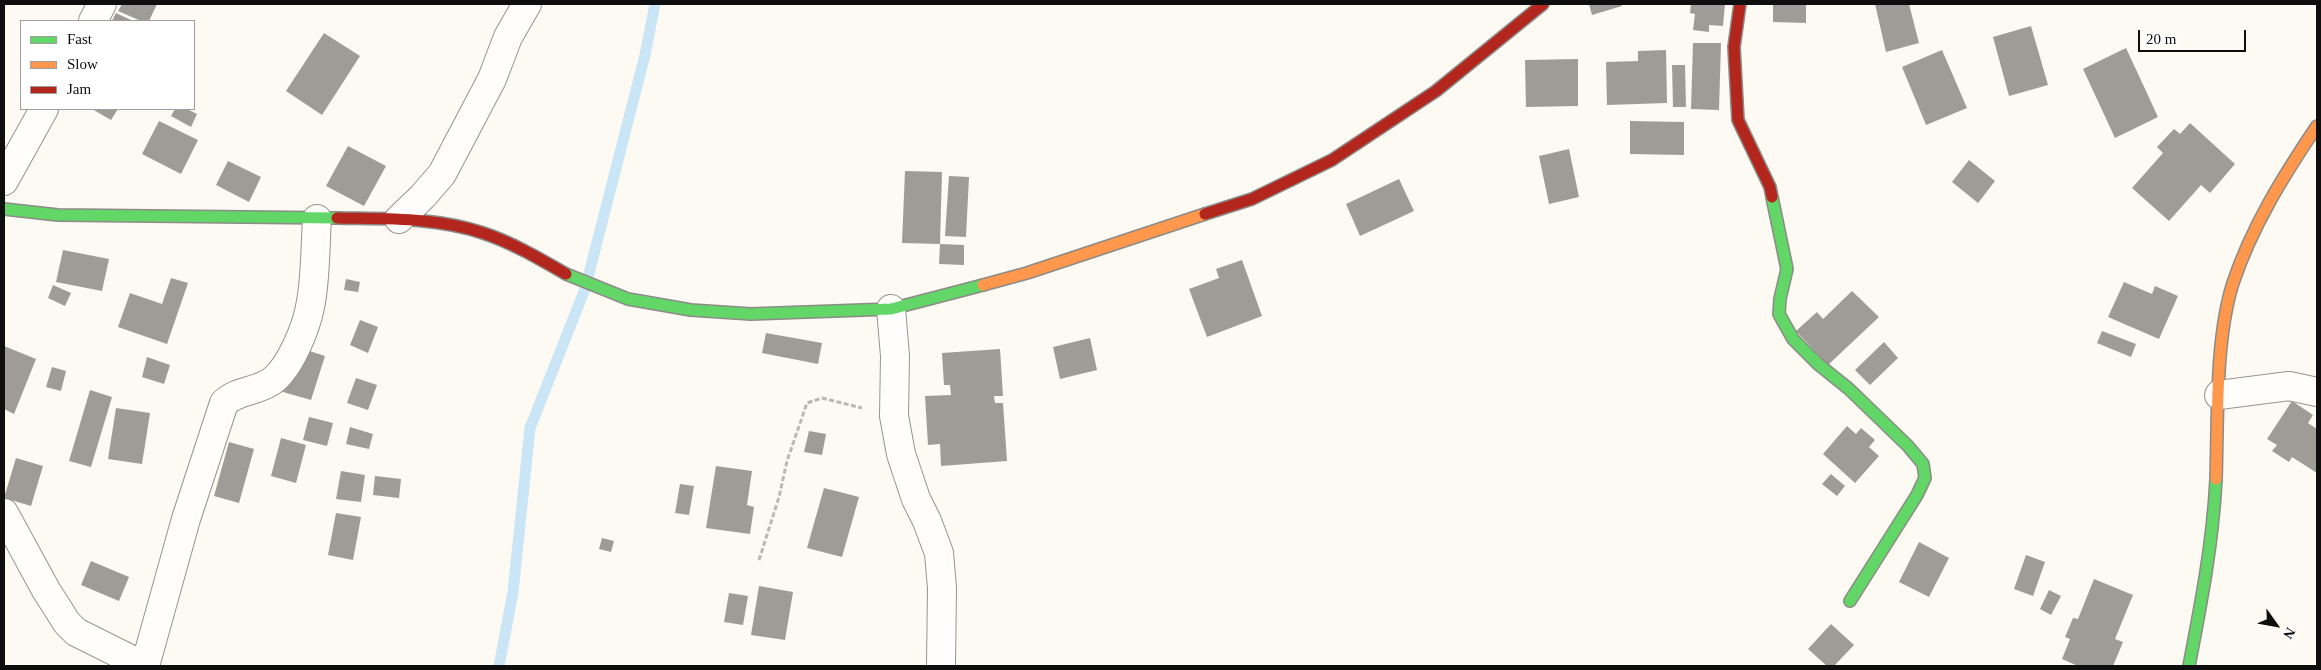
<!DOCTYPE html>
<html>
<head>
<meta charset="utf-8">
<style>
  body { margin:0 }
  #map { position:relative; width:2321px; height:670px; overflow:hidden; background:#fcfaf2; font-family:Georgia,serif }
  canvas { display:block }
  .frame { position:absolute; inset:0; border:5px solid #0e0e0e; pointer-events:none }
  .legend { position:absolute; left:20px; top:20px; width:175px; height:90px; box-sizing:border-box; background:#fff; border:1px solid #9f9f9f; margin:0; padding:6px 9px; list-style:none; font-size:15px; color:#0e0e0e }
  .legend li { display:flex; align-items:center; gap:10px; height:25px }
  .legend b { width:25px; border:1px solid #9f9f9f }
  .north { position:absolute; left:2251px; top:600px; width:50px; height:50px; -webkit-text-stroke:4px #fff; paint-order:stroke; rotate:122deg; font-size:14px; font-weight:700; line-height:20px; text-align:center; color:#0e0e0e }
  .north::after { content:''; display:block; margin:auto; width:18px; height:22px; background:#0e0e0e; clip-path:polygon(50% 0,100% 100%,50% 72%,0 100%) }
  .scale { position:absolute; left:2138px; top:30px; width:108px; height:22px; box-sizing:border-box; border:2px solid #0e0e0e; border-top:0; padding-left:6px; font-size:15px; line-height:18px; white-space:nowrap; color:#0e0e0e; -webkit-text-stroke:4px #fff; paint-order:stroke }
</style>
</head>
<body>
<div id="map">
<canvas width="2321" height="670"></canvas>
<div class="frame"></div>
<ul class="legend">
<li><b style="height:6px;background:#63d668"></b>Fast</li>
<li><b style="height:6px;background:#ff974d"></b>Slow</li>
<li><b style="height:6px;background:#b3261e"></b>Jam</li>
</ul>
<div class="north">N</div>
<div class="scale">20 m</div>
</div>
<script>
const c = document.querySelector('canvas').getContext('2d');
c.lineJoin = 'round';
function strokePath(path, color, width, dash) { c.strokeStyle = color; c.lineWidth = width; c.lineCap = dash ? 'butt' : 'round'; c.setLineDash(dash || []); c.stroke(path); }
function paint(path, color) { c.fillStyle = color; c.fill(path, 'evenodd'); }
const stream = new Path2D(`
  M499,666L513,592L530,428L585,289L645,55L655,4`);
const building = new Path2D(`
  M122,4H157L149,21H141L118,11Z
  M1589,4H1621L1622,6L1592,15Z
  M1691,4H1725L1723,26L1709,25V32L1693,30L1695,14L1690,13Z
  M1773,4H1806V23L1773,22Z
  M1875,4H1909L1919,43L1886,52Z
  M116,13L133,21H112Z
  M2031,26L2048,85L2009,96L1993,37Z
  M324,33L360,56L322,115L286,91Z
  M1693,43H1721L1719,110L1691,109Z
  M2126,48L2158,117L2115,138L2083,69Z
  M1666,50L1667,103L1607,105L1606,62L1638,61V51Z
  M1942,50L1967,108L1926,125L1902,67Z
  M1578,59V106L1526,107L1525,60Z
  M1672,65H1685L1686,107H1673Z
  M92,109H118L111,120Z
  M175,109H187L197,114L191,127L171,116Z
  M159,121L198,140L181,174L142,154Z
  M1630,121L1684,122V155L1630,154Z
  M2190,123L2235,164L2210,193L2201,185L2169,221L2132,188L2163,153L2157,147L2174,129L2180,134Z
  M348,146L386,166L364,206L326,186Z
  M1569,149L1579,197L1549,204L1539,156Z
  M1969,160L1995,181L1978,203L1952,182Z
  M228,161L261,177L249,202L216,185Z
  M905,171L942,172L940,244L902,243Z
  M949,176L969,177L966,237L945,236Z
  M1399,179L1414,211L1360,236L1346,204Z
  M940,244L964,245V265L939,264Z
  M63,250L109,259L102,291L56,282Z
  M1242,260L1262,316L1207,337L1189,289L1219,278L1216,269Z
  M171,278L188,283L167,344L118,327L130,293L162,304Z
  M346,279L360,282L358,292L344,290Z
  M2124,282L2152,294L2155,286L2178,296L2159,339L2108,317Z
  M53,285L71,293L65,306L48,298Z
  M1852,291L1879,317L1828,365L1796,331L1817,312L1823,319Z
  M360,320L378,327L368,353L350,345Z
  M2102,331L2136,344L2131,357L2097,343Z
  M766,333L822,343L818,364L762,353Z
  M1090,338L1097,370L1060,379L1053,347Z
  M1884,342L1898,358L1870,385L1855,370Z
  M4,346L36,359L14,414L4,409Z
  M297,347L325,356L311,400L283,392Z
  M1000,349L1003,396H994L995,403H1003L1007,461L941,466L940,444L928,445L925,396L951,395L950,385H944L942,353Z
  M147,357L170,365L164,384L142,377Z
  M52,367L66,371L61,391L46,387Z
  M356,378L377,385L368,410L347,403Z
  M90,390L112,397L91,467L69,461Z
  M2292,401L2313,415L2308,423L2317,429V473L2292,457L2289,462L2272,451L2277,445L2267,439Z
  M116,408L150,413L142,464L108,459Z
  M309,417L333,423L327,446L303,440Z
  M1847,426L1856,434L1861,428L1875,440L1869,447L1879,456L1855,483L1823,454Z
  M350,427L373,434L369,449L346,444Z
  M809,431L826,434L822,455L804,452Z
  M281,438L306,445L296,483L271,476Z
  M229,442L254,449L239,503L214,496Z
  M16,458L43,466L31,506L4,498Z
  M716,466L752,471L747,505L754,507L750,534L706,528Z
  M341,471L365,475L361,502L336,499Z
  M1831,474L1845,486L1837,496L1822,484Z
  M375,476L401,479L399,498L373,495Z
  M680,484L694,486L689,515L675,513Z
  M824,488L859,497L842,557L807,548Z
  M336,513L361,517L353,560L328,555Z
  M602,538L614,541L611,552L599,549Z
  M1919,542L1949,558L1929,597L1899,582Z
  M2026,555L2045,562L2033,596L2014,589Z
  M91,561L129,577L119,601L81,585Z
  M2094,579L2133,595L2115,639L2123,642L2113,666H2078L2062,659L2070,639L2065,637L2073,618L2078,619Z
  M759,586L793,592L785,640L751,635Z
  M2049,590L2061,596L2051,615L2040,609Z
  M729,593L748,596L743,625L724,622Z
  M1831,624L1854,645L1834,666H1827L1808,649Z`);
const path = new Path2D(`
  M759,560L779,497L787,461L807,403L822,398L862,408`);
const street = new Path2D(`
  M93,21L102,4
  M4,181L44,109
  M399,219L423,196L442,174L492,79L508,37L527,4
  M891,309L895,356L894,416L901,454L916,499L927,521L939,553L942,588L941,666
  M2219,395L2289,386L2317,392
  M4,513L46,590L67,623L76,632L144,666
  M145,666L186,519L224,403C237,390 257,392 272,381C290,368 306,328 310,307C316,279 315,247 317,219`);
const fast = new Path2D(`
  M1772,197L1787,269L1780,299L1779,314L1793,339L1818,364L1849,389L1908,446L1923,464L1925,478L1917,495L1850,601
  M4,209L58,215L337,218
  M566,274L628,299L691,310L751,314L891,309L983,285
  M2189,666C2201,604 2213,542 2216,479`);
const slow = new Path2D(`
  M983,285L1027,273L1205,214
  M2216,479C2218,420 2215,339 2233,283C2252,226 2284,175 2317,126`);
const jam = new Path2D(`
  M1740,4L1734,47L1738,120L1770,187L1772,197
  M1205,214L1252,199L1332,160L1436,91L1543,4
  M337,218C386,219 436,217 483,233C511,242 540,259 566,274`);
strokePath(stream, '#c9e5f6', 11);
paint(building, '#9f9c98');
strokePath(street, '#959491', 30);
strokePath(fast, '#8c8b87', 14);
strokePath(slow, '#8c8b87', 14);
strokePath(jam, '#8c8b87', 14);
strokePath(path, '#b8b8b6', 3, [5, 2.5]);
strokePath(street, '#fffefd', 28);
strokePath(fast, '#63d668', 11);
strokePath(slow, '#ff974d', 11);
strokePath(jam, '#b3261e', 11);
</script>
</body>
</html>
